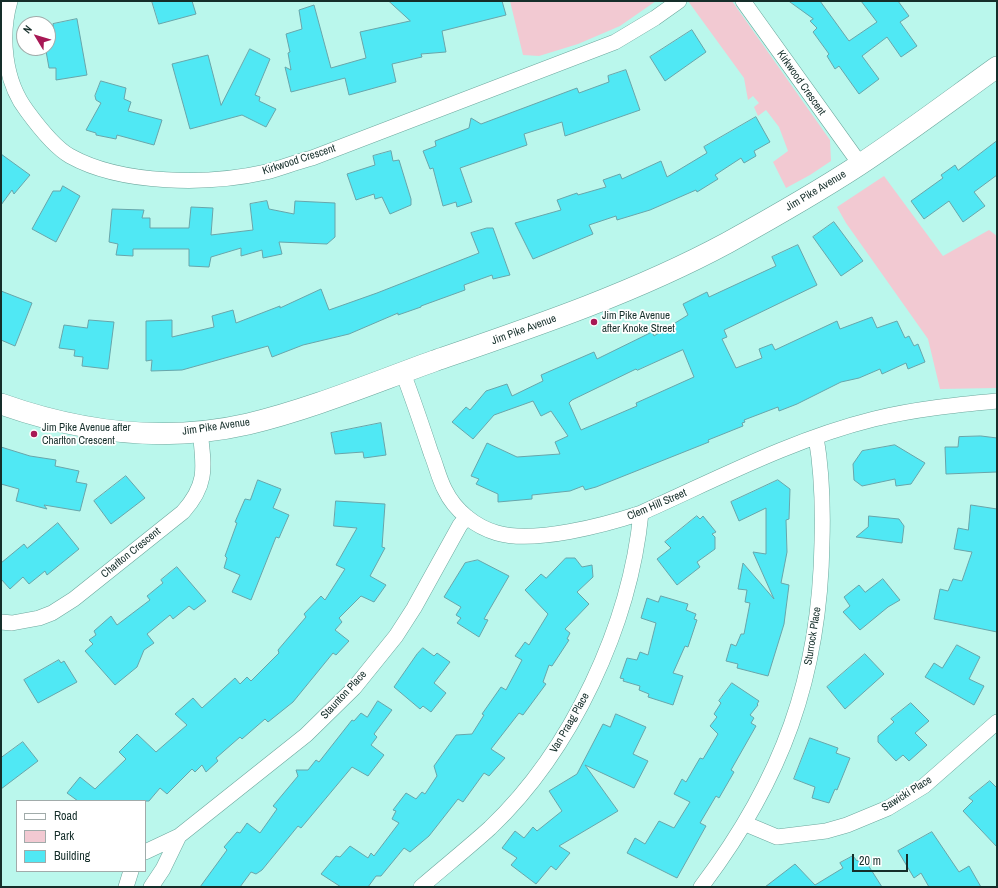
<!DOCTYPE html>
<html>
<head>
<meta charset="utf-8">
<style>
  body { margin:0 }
  #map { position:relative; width:998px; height:888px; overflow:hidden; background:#baf7ec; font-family:"Archivo Narrow",sans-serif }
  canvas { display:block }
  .frame { position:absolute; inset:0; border:2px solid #152e2a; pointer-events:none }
  .legend { position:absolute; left:16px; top:800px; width:130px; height:72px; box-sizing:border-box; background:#fff; border:1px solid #a1abaa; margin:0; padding:5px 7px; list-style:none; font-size:12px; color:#152e2a }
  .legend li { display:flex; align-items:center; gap:8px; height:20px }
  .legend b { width:20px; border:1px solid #a1abaa }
  .north { position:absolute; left:16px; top:16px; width:40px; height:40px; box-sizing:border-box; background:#fff; border:1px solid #a1abaa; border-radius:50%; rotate:308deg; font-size:11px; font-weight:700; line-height:16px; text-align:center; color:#152e2a }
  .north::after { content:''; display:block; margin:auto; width:14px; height:18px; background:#a81855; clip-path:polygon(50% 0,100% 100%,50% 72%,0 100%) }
  .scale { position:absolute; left:852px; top:854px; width:56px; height:18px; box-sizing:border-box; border:2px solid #152e2a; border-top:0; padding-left:5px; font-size:12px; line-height:14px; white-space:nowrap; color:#152e2a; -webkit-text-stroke:3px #fff; paint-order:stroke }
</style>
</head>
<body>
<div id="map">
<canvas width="998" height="888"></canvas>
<div class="frame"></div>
<ul class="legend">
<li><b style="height:5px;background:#fff"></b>Road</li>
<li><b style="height:11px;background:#f2c9d2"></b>Park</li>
<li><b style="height:11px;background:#50e8f4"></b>Building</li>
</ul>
<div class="north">N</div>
<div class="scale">20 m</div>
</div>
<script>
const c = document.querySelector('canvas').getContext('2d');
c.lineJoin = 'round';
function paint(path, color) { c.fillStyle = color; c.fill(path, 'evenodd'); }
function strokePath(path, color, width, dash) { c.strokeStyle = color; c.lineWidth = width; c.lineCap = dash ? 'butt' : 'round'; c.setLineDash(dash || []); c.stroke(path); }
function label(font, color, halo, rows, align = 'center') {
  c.font = font + ' "Archivo Narrow",sans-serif'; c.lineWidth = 3.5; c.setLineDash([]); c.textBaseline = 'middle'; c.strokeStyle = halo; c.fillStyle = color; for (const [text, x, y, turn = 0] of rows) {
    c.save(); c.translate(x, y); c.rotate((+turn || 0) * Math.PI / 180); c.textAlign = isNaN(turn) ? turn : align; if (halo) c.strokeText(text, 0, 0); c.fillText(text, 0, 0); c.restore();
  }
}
const green = new Path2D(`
  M510,1H656L620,26L578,44L539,56L523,55Z
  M688,1H732L830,140L831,161L810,175L786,188L773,162L788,151L779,127L766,110L758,116L754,107L759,103L753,96L748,100L744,78Z
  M884,176L943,256L989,230L997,236V388L940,389L928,339L846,223L837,207Z`);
const building = new Path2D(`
  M152,1H192L196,14L159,24Z
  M389,1H502L506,15L442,31L446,52L421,54L422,57L392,64L396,82L349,95L345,78L291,92L285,67L291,70L288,53L290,52L286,34L302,29L299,10L314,5L331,68L366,58L360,32L410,21Z
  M789,1H820L849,41L877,22L861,1H898L909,16L900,22L917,46L901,57L887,37L862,56L879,79L859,94L839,66L835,69L827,56L829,54L813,32L817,28L810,21L813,19Z
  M77,19L87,75L56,80V68H49L46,51L48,50V35L54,33L53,24Z
  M692,30L706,52L665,81L650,57Z
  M250,49L270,59L255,95L260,97L259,101L276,109L266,127L242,115L190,129L172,64L208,55L221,105Z
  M626,70L640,110L565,136L562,122L524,134L527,145L460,168L472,202L457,207L456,202L443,206L433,168L430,169L423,151L436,146L435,141L469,128L471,118L481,124L577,88L579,93L609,82L608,76Z
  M101,81L126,88L124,99L131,102L128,111L162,120L154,145L117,135L116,139L96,135V133L86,130L101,103L96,100L95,96Z
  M756,117L770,142L754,151L756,156L744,163L741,158L715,175L718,179L697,192L696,190L650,210L617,220L616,216L589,225L593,234L533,259L515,223L561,210L557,200L577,193L578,195L606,187L603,180L620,174L622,179L661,161L667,177L707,153L704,147Z
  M997,141V175L974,192L985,206L963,222L949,201L924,219L911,201L943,178L941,175L955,165L958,170Z
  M391,151L393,161L399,160L411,199V205L390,214L382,197L375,199L374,194L356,200L347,174L375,165L373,156Z
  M1,154L30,175L14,194L12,190L1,205Z
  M63,186L80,196L56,242L32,229L53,191H60Z
  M267,201L269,209L294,214L295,201L335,203V237L327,244L279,242L282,254L263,258L262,250L241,256V248L211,257L209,267L189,266V249H133V256L116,255L118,244L109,242L112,209L144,210L142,218H150V228H189L191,207L213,208L211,235L253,230L250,204Z
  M834,222L863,261L841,276L813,237Z
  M487,228H493L510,275L493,279L492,275L464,285L465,290L421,306V307L398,315V313L349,334L303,345L272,357L268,346L182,370L151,371L152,360L146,361V321L172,320V337L214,327L212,316L233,310L236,323L280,306V308L321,289L329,310L377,293L479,253L471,233Z
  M798,245L817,285L724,330L727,337L722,339L736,368L762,358L759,349L772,344L775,350L837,321L840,329L872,317L877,328L897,321L905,338L909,336L914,346L918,344L925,362L908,369L906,363L882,374L880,369L859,378L841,382L797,404L779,411L778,407L744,420L745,422L742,423L743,426L708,440L709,442L596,487L585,490L583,486L570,491L532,495V499L498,502V494L476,484L479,479L471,476L487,443L517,457L560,454L555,442L568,436L551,411L541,416L533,401L494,415L473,439L452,422L466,407L470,410L486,391L507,384L512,396L543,381L541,375L594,352L597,359L652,332L654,336L688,315L683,304L707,292L709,297L776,266L772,257ZM683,350L694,377L636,403L637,406L581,430L569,403L572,400L636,369L637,370Z
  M1,291L32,303L15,346L1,340Z
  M89,320L114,322L108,369L82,366L83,357L74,356L75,350L59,348L64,325L87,328Z
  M381,423L386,455L364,458L363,452L335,454L331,433Z
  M981,436L997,438V472L946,474L945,447H958L959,437Z
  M895,445L925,463L911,484L896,486L895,479L862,486L854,480L853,464L862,451Z
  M1,447L30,456L56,460L55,466L79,471L76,482L87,484L80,511L44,505L47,509L16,501L19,489L1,484Z
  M126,476L145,498L111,524L94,501Z
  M258,480L281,489L273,508L289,515L279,538L276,537L251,600L232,592L240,575L224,568L227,558L225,556L237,523L235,522L245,499L250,500Z
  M778,480L790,489L789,519L786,520L787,552L781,583L789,585L784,624L768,676L737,668L738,664L726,661L731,644L736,646L741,634H744L750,603L745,602L747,590L738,589L743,563L774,599L753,552L766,554V508L739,521L731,502Z
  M336,501L385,504L382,547L385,548L370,576L386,585L374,602L361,596L339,618L342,622L335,630L349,641L336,655L333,653L293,702L268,722L265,719L242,739L240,737L216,758L218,761L206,772L202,765L195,772L192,769L167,794L160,788L149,801H78L67,793L80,777L95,789L126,759L119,752L137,734L156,752L187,725L175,714L193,698L202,708L235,678L240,684L247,677L251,681L279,653L278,650L306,617L304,614L321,596L325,600L345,569L336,565L357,528L334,526Z
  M971,505L997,509V632L934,619L940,589L948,591L953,579L962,581L972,552L954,549L958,528L968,530Z
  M697,516L700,519L703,516L716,532L712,534L715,537V549L697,562L700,567L677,585L657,559L671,548L665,542Z
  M869,516L899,519L904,526L902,543L856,537L868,527Z
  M58,523L79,549L47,575L45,571L29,584L23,577L10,589L1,579V563L24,544L27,548Z
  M566,558H575L582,567L592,565L593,577L577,592L589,604L565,629L570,633L567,639L569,640L552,666L549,665L543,682L546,684L523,715L519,713L491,749L505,758L489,776L484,773L463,802L458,799L429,836L410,852L404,848L381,876H376L368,887H341L321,874L336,856L340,857L350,846L368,858L371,853L374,856L399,823L392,819L396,811L393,810L406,793L416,799L422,792L425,794L437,776L434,766L456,735L472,734L484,715L482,714L501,687L506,690L522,660L515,656L525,642L529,645L548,614L525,590L541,574L546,578Z
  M478,560L509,576L484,619L488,620L479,637L457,623L461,618L456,615L461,607L444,597L465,563Z
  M177,567L206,601L194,610L189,606L173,619L170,615L147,634L154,643L144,650L137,667L115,685L85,651L93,644L89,640L96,635L94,631L111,616L117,625L150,600L147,596L163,583L161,580Z
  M883,579L900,600L888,607L860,630L843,612L850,606L844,597L859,585L865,592Z
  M661,596L688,604L686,610L696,614L694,619L697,620L688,647L685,646L673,673L683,676L673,705L648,697L649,694L639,690L640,686L623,681L624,679L620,678L627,658L637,660L640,652L648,655L656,623L641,618L647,598L658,602Z
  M957,645L980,657L969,679L984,686L974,705L925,677L934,663L942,668Z
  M423,648L434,656L437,653L450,662L434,683L446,693L431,712L423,706L420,709L394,687L417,654Z
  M865,654L884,674L845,709L827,687Z
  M59,660L61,663L64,661L77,682L38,703L24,680Z
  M732,683L759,701L757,704L758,705L750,715L754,718L751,723L756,726L731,770L734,772L719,798L716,796L700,823L706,826L677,878L627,853L635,838L645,844L659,821L674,828L690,802L674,794L682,779L686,782L700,758L703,759L718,734L710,726L717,717L714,714L721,703L719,701Z
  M378,701L392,710L374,734L377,737L371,745L384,755L368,776L352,767L301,828L298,826L262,870L256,874L251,872L240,887H200L227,850L224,847L237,832L240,833L247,823L260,833L277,809L273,806L298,776L296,770H308L316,760L319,762L352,720L354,721L361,713L367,717Z
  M911,703L929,721L915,733L927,745L909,761L903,755L896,761L878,742V736L894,722L891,719Z
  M616,714L646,727L633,754L648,761L634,788L585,765L618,811L559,846L570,853L556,870L551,866L536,884L511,865L517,858L502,848L515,831L524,838L533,827L537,831L562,811L549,791L577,774L603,724L610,727Z
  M810,738L838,748L836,753L850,758L837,790L835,789L829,803L812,798L815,787L794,779Z
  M23,742L38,761L1,789V758Z
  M990,781L997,788V847L963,811L973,801L969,798Z
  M932,832L959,872L969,866L981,887H929L921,873L914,878L898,851Z
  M853,856L857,861L863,857L882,887H765L795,864L815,885L843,868L840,863Z`);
const street = new Path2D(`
  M10,1C0,36 4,81 27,111C38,126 54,147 70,156C122,185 209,185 266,172C281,168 296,162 312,158L615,42L655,18L679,1
  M743,1L860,164
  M403,373C413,399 422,426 431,453C436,465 439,479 445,490C455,511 476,527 497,533C534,544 605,525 641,513C717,479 793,439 874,419C915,409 955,405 997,401
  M1,622L12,623L39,618L52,613L74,599L183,512C208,484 204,467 200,431
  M746,824L777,837L826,831L847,825L888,808L924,786L997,722
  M145,852L179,836L306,735L354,688L396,636L414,608L460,525L467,517
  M126,887L131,871
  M151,887L163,869L179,836
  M421,887C444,867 468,848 490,828C572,750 630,625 641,513
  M701,887C782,780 820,677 822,542C823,507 822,471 816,437`);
const secondary = new Path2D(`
  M1,404C80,432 165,443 248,424C311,409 373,383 434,361C533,327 634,293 727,243C772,218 816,193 859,165C906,134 951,100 997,67`);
const markers = [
  [594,322,4,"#a81855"],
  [34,434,4,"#a81855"]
];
const streetNames = [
  ["Kirkwood Crescent",801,83,55],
  ["Kirkwood Crescent",299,160,-18],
  ["Jim Pike Avenue",816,191,-31],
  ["Jim Pike Avenue",524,330,-20],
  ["Jim Pike Avenue",216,427,-8],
  ["Clem Hill Street",657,505,-23],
  ["Charlton Crescent",131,553,-39],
  ["Sturrock Place",813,636,-81],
  ["Staunton Place",344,695,-47],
  ["Van Praag Place",570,723,-60],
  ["Sawicki Place",907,794,-32]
];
const poiNames = [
  ["Jim Pike Avenue",602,316],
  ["after Knoke Street",602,329],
  ["Jim Pike Avenue after",42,428],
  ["Charlton Crescent",42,441]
];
paint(green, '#f2c9d2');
paint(building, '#50e8f4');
strokePath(building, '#68a5aa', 1);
strokePath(street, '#6ca79d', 16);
strokePath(secondary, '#6ca79d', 22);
strokePath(street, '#fff', 15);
strokePath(secondary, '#fff', 21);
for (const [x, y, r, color] of markers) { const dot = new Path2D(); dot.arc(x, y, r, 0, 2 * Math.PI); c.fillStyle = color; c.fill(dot); strokePath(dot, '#fff', 1.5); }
label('11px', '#152e2a', '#fff', streetNames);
label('11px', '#152e2a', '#fff', poiNames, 'left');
</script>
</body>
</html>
